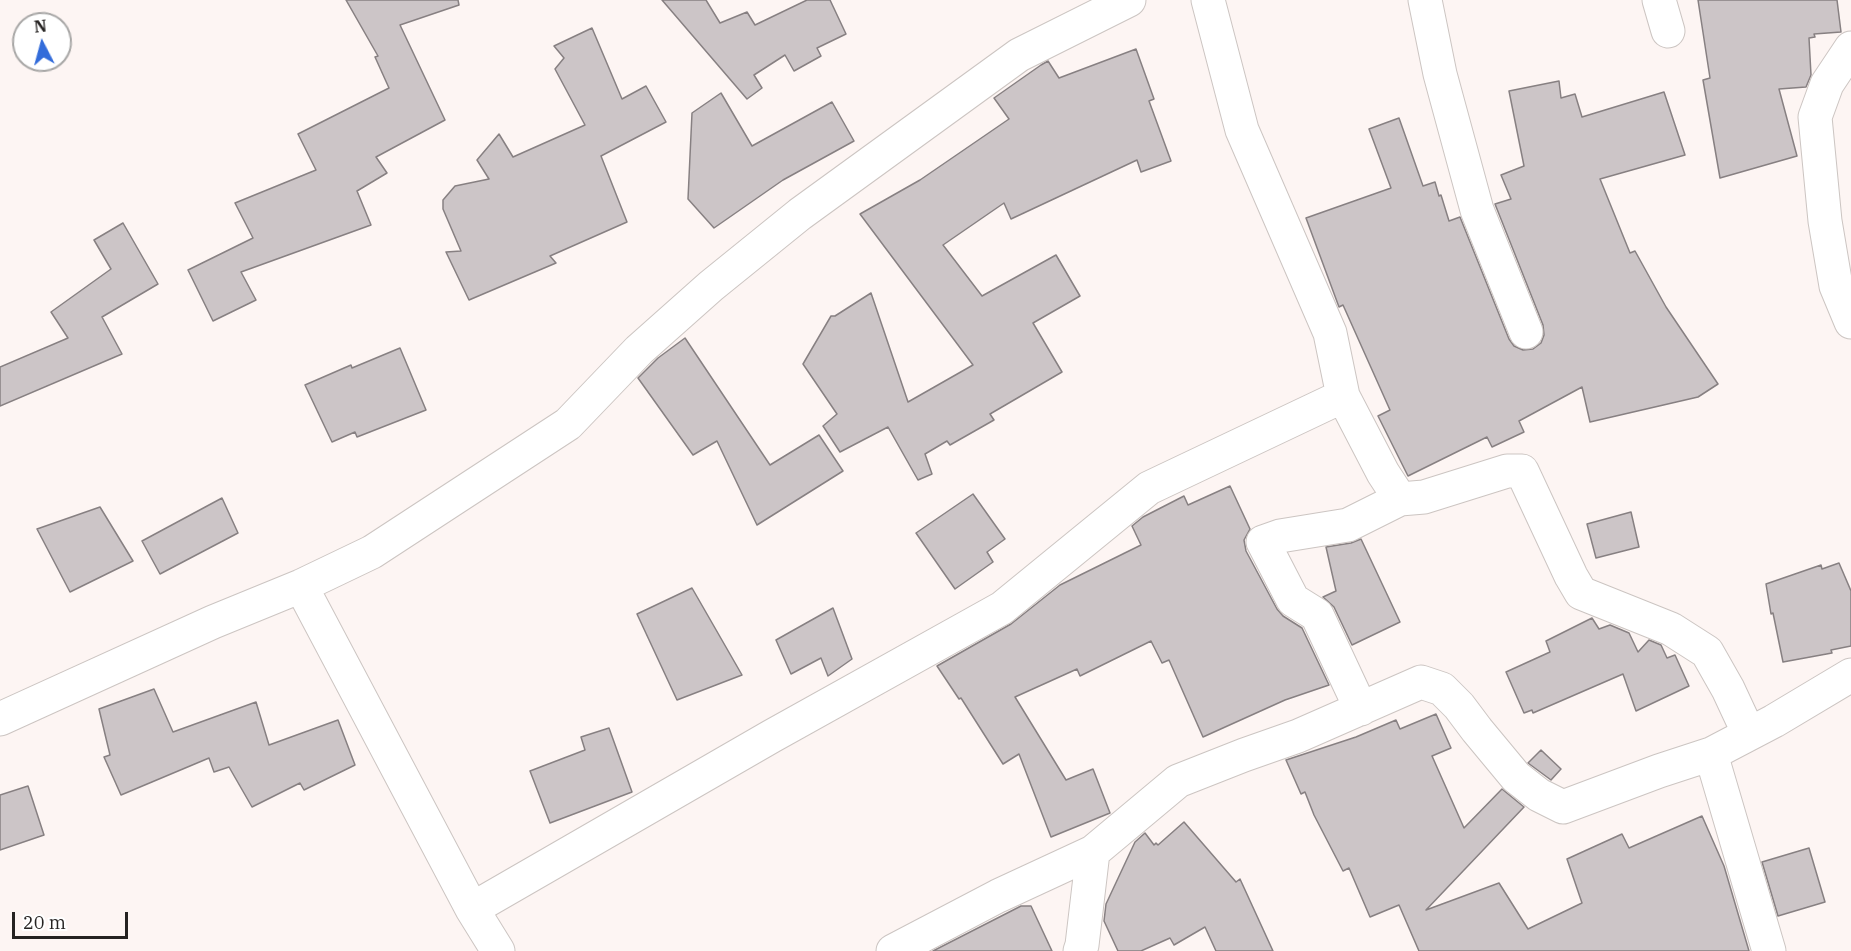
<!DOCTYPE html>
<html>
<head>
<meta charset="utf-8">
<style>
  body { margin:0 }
  #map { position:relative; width:1851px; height:951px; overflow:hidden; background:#fdf5f3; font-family:"IBM Plex Serif",serif }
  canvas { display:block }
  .north { position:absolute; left:12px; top:12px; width:60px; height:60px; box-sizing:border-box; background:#fff; border:2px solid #a8a7a6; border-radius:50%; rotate:354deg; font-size:16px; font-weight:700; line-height:24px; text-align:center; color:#252221 }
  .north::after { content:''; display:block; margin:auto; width:21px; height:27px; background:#336cda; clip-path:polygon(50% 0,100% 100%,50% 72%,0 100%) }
  .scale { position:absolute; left:12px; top:912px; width:116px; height:27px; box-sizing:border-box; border:3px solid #252221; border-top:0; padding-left:8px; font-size:18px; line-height:21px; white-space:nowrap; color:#252221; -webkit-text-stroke:4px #fff; paint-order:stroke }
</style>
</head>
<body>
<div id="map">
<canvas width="1851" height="951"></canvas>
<div class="north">N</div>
<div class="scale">20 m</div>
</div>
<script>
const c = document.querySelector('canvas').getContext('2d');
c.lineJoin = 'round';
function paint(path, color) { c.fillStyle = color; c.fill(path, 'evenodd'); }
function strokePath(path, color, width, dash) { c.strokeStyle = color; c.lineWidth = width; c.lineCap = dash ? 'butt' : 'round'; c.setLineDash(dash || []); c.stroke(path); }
const building = new Path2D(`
  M346,0H458L459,5L400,25L445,120L376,157L387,173L357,191L371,225L241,272L256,300L213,321L188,270L253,238L235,203L316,170L298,134L389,88L375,57L378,56Z
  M662,0H706L720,23L747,12L755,25L807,0H830L846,34L817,48L821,56L794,71L785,55L754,75L762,88L747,99Z
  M1698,0H1837L1841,32L1814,34L1815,37L1809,38L1811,75L1806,87L1779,89L1797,156L1720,178L1703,80L1710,78Z
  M592,28L622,99L646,86L666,122L601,156L627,222L550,256L556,263L469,300L446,252L461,251L443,209V200L455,186L489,179L477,160L499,134L513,157L585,125L555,69L564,58L554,46Z
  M1136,49L1154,99L1149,101L1171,161L1141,172L1137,160L1011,219L1004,203L943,245L982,296L1056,255L1080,296L1033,323L1062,372L990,414L994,420L950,445L947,441L925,454L932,474L918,480L888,427L840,452L823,426L837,414L803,364L831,316H835L871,293L908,402L973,365L860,214L920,180L1009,119L994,98L1041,65L1048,61L1059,78Z
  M1559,81L1561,98L1575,94L1582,117L1664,92L1685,155L1600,179L1630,253L1635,251L1666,307L1718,384L1698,397L1590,422L1582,387L1519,421L1524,432L1492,447L1487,437L1408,476L1378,416L1390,410L1343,305L1339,307L1306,218L1391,188L1369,129L1399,118L1423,186L1435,182L1439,196L1441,195L1449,221L1460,217L1509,339L1514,346L1523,350L1533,349L1541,343L1544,335L1543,325L1495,204L1511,199L1501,175L1524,166L1509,91Z
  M721,93L752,146L832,102L854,141L783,180L714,228L688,199L692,113Z
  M123,223L158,284L102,317L122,354L0,406V367L68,338L51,312L111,269L94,240Z
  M685,338L770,465L819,435L843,471L757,525L717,441L693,455L638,378L658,358Z
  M400,348L426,410L357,437L355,432L332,442L305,385L351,365L352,368Z
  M1230,486L1250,529L1244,540L1246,551L1277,609L1283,616L1302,628L1329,685L1285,700L1203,737L1169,660L1162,663L1151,641L1080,676L1077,669L1015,697L1066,780L1093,769L1110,813L1051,837L1019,754L1003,764L961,698L959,699L937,666L1011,624L1060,585L1141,545L1132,526L1143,517L1184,496L1188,505Z
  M973,494L1005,539L987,552L993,562L955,589L916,533Z
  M222,498L238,533L160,574L142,541Z
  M100,507L133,561L70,592L37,529Z
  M1631,512L1639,547L1596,558L1587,524Z
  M1361,539L1400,622L1352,645L1334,607L1323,597L1336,591L1326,547L1351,543Z
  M1839,563L1851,591V646L1831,650L1832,653L1783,662L1773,613L1771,614L1766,584L1821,565L1822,569Z
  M692,588L742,675L677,700L637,614Z
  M833,608L852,659L828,676L821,658L791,674L776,640Z
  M1592,618L1599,629L1610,625L1629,633L1638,652L1649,640L1661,645L1667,658L1675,655L1689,686L1636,711L1623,674L1533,713L1532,710L1524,713L1506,672L1550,652L1546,641Z
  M154,689L173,732L256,702L269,745L338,720L355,765L304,790L300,783L252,807L229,767L214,772L209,758L121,795L104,757L110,755L99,709Z
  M1436,714L1451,748L1432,756L1464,828L1502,789L1524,807L1426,910L1499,883L1528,929L1582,903L1567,859L1622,834L1629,848L1702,816L1724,866L1749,951H1419L1399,905L1370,917L1349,868L1343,871L1314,815L1305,792L1301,794L1286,760L1356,737L1396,720L1400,729Z
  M609,728L632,792L550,823L530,771L585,750L581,737Z
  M1541,750L1561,769L1551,780L1528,763Z
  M28,786L44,835L0,850V795Z
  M1184,822L1236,882L1240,879L1273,951H1216L1205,927L1174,945L1170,938L1141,951H1118L1104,921L1106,904L1135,842L1145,833L1154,845L1156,843L1158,845Z
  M1809,848L1825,902L1778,916L1762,862Z
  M1021,906H1031L1052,951H933Z`);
const minor = new Path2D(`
  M1208,0L1242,130L1330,333L1343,396L1383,473L1400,499L1424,497L1507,471H1522L1571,576L1581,593L1671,629L1707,652L1728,689L1749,734
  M1425,0L1440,74L1477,210L1526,332
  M1659,0L1668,31
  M1851,48L1827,84L1815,117L1825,221L1836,286L1851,322
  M301,586L472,909L498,951
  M1361,709L1317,615L1293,600L1263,542L1280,536L1348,525L1400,499
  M0,719L213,622L301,586L372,552L568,424L639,350L711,286L800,214L1019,55L1129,0
  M1711,754L1769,951
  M472,909L772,736L1002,608L1149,488L1343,396
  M893,951L998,896L1093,852L1178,781L1244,755L1298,736L1421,682L1442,689L1459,706L1477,730L1516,777L1539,795L1563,807L1659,771L1711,754L1774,721L1851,675
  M1080,951L1082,945L1093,852`);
paint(building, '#ccc5c7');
strokePath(building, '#878082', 1.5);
strokePath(minor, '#ccc5c2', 35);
strokePath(minor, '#fff', 33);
</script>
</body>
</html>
